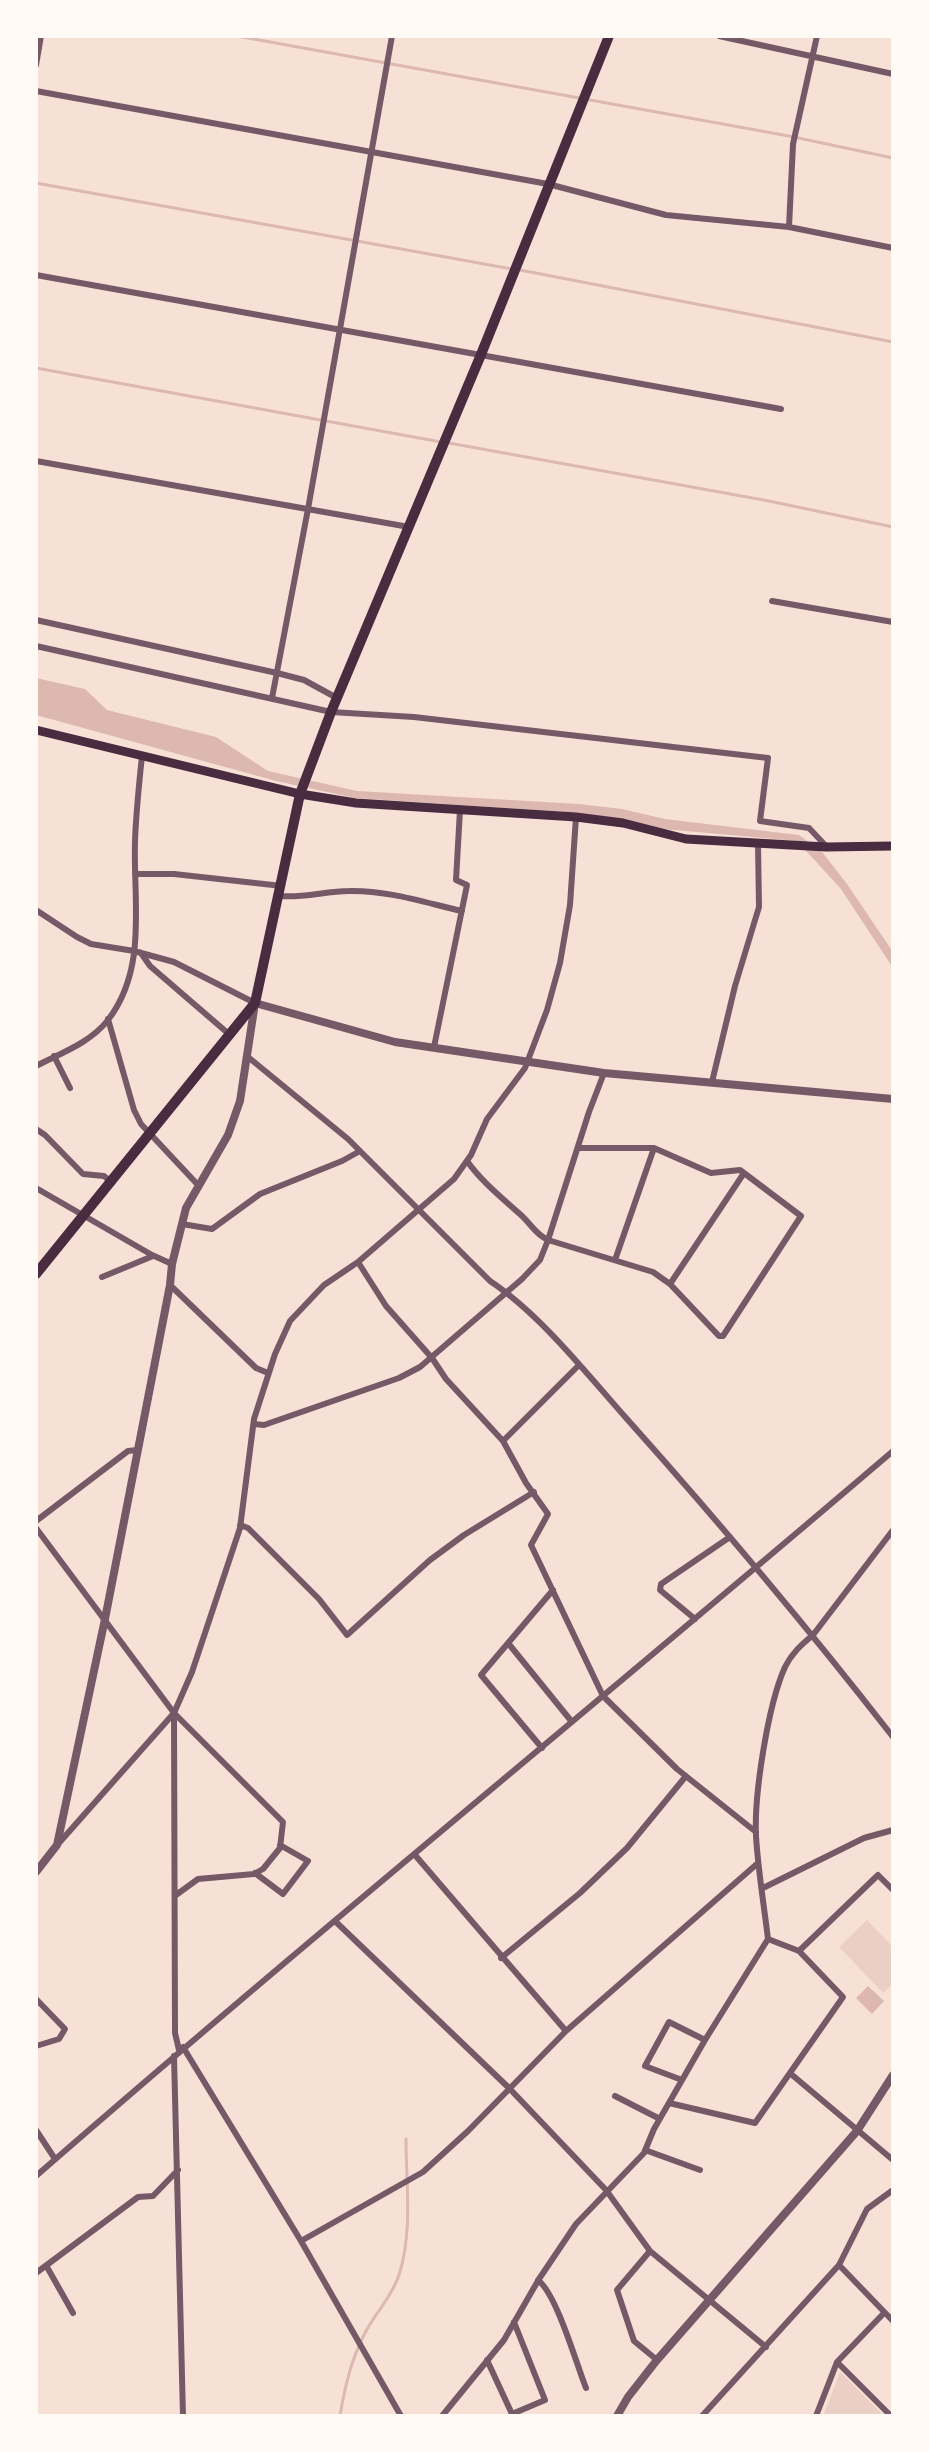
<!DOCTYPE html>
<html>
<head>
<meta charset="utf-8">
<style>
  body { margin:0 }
  #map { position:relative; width:929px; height:2452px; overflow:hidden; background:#f7e1d7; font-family:"DejaVu Sans",sans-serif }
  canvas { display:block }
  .frame { position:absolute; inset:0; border:38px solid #fffaf5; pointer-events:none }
</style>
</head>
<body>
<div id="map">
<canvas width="929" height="2452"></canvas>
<div class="frame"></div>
</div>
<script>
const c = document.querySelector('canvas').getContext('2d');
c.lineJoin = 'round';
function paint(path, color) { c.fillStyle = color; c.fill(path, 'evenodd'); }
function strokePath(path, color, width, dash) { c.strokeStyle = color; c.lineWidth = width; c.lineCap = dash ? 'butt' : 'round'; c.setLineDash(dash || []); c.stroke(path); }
const green = new Path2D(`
  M867,1920L893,1947V1984L883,1993L839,1947Z
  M840,2372L884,2416H823Z`);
const water = new Path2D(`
  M36,678L85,689L107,710L216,737L268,771L357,791L579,804L622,809L665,819L799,835L823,853L847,884L893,952V968L841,889L797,841L663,829L622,819L567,812L355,798L276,781L36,715Z
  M868,1986L884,2001L872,2014L856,1998Z`);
const stream = new Path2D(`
  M237,36L789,136L893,158
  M36,183L512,269
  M520,270L893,342
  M36,368L441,442
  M449,443L769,501L893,527
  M340,2416C345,2386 351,2360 365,2333C375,2313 392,2297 399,2275C413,2231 406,2183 406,2139`);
const minor = new Path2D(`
  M719,36L893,74
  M36,65L41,36
  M36,91L548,184L666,215L789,227L893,248
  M789,227L793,144L817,36
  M36,275L781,409
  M36,461L409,527
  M772,601L893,622
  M36,620L277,673L304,680L337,698
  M36,646L331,712L414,717L768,758L760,821L809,828L826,846
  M272,698L308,509L392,36
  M135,874H174L282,886
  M280,896C304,898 326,891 349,891C387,890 426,903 462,911
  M36,910L77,937L91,944L134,951L174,962L255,1003
  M141,953L150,966L230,1035
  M108,1019L134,1110L141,1124L198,1185
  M434,1047L467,885L456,880L460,810
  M54,1056L70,1088
  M248,1057L348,1139L490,1281C541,1315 586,1373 627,1419C719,1522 808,1628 893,1737
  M36,1066C61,1053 90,1043 108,1020C148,968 133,901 135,841C136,813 139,784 142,756
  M712,1082L735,986L759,907L758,844
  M36,1129L45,1135L83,1174L104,1176L110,1181
  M467,1161C482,1182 501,1197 521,1215C531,1224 535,1234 548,1240L653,1272L670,1284L719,1336H723L801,1216L740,1170L711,1173L654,1148H578
  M36,1188L152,1255L172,1264
  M182,1224L212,1229L260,1194L342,1161L360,1151
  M615,1260L654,1148
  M358,1262L386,1306L432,1358L446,1379L503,1441L526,1483L548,1514L531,1545L603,1696L677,1769L756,1832
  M102,1277L153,1256
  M670,1284L744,1173
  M170,1285L256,1368L268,1373
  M254,1424L264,1425L399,1378L420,1367L522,1279L540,1260L548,1240L589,1112L604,1073
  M503,1441L579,1365
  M36,1521L128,1451L137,1450
  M240,1525L248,1528L319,1599L347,1635L430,1560L464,1535L534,1492
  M36,1528L174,1713L283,1822L280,1848L263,1869L254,1874L198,1879L176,1895
  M695,1619L660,1590L661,1584L730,1537
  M508,1643L572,1722
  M174,1713L175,2033L179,2050
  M542,1748L481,1675L553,1590
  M59,1843L174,1713L192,1672L240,1528L254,1419L275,1354L290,1321L324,1285L358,1262L454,1179L471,1155L487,1119L525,1068L547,1010L560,963L570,905L576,817
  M415,1855L566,2031
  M255,1873L283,1894L308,1861L280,1845
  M763,1888L864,1838L893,1830
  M336,1922L509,2088L606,2190L650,2251L766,2347
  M799,1951L878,1875L893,1890
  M501,1958L580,1893L627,1848L686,1776
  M36,1999L65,2029L59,2039L36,2046
  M183,2047L301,2241L401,2416
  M174,2056L183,2416
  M791,2074L893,2160
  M682,2080L645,2066L669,2022L705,2040
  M615,2096L660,2119
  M669,2103L755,2123L843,1997L799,1951L768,1939
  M36,2130L55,2159
  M645,2150L700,2170
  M36,2176C318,1930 609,1694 893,1451
  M301,2241L423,2172L468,2131L566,2031L758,1863
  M650,2251L617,2290L634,2341L657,2360
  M839,2265L893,2321
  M47,2267L73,2313
  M36,2273L138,2197L153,2196L178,2170
  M538,2280C557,2295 576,2363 586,2388
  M487,2360L512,2414L545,2400L514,2322
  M837,2362L891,2416
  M442,2416L504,2340L539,2279L576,2224L644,2153L654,2129L705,2040L768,1939C764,1905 758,1870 756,1836C754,1794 768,1705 785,1667C792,1653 801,1645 813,1635L893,1530
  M702,2416L839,2265L867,2209L893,2190
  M816,2416L837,2362L884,2313`);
const tertiary = new Path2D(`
  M36,1872L57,1845L105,1619L170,1285L172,1264L186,1208L228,1135L240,1101L255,1003L395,1042L604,1073L893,1099
  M617,2416L628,2397L657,2360L857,2131L893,2075`);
const secondary = new Path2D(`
  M36,730L300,794L356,803L576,817L623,823L686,839L826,847L893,846`);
const primary = new Path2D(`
  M36,1274L255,1003L300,794L331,712L480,357L609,36`);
paint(green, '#ebcfc5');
paint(water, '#dcb8b0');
strokePath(stream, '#dcb8b0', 3);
strokePath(minor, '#755966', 6);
strokePath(tertiary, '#755966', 8);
strokePath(secondary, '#4a2c40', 9);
strokePath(primary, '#4a2c40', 10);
</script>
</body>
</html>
